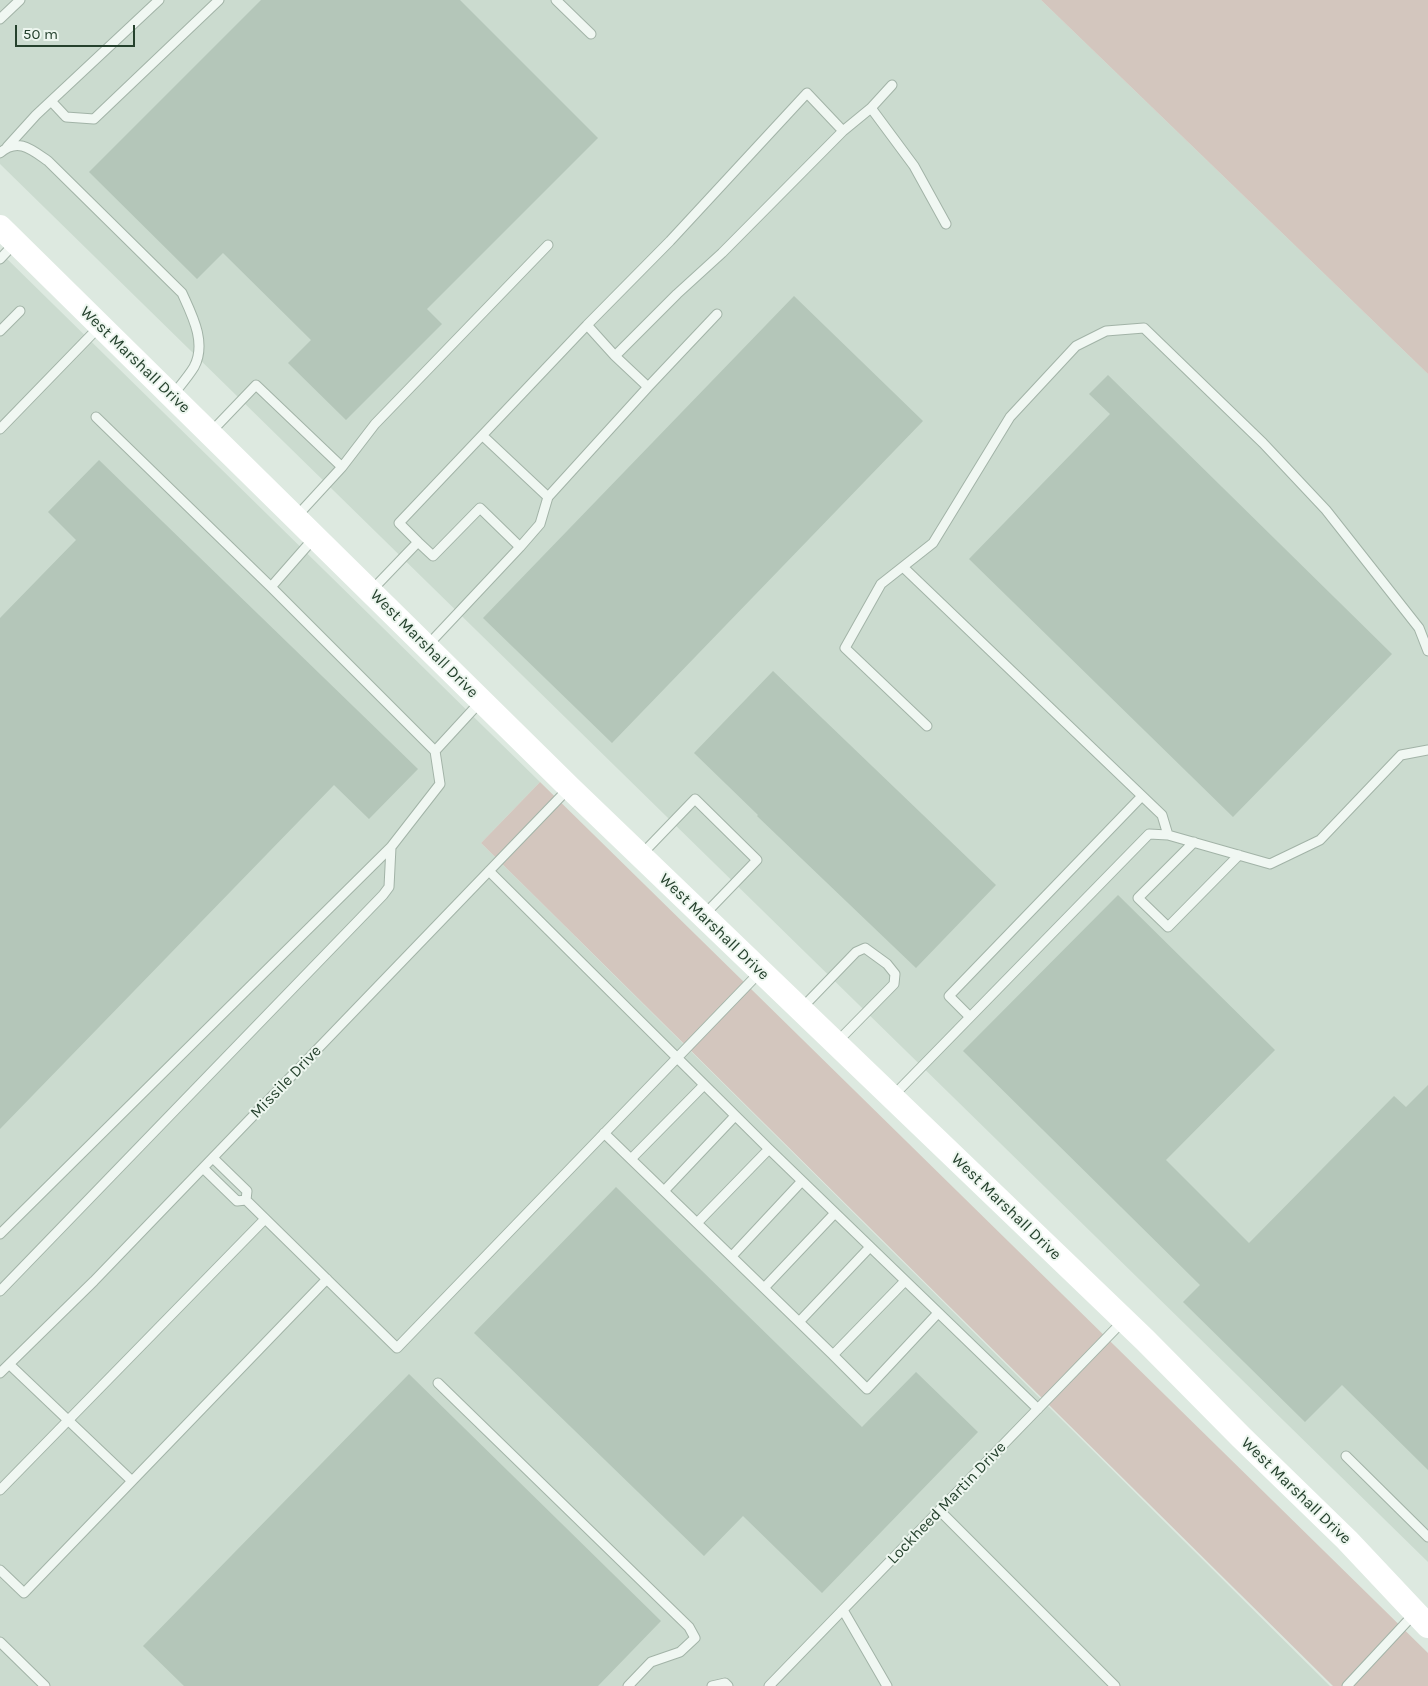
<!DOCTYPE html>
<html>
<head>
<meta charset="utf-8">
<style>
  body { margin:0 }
  #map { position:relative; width:1428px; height:1686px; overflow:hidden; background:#dde9e0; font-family:Karla,sans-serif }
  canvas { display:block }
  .scale { position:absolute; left:15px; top:25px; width:120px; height:22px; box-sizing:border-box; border:2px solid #25412d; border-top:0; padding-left:6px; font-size:15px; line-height:18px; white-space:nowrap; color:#25412d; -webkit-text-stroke:4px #edf6ef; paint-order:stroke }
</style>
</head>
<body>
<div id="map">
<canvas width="1428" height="1686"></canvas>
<div class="scale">50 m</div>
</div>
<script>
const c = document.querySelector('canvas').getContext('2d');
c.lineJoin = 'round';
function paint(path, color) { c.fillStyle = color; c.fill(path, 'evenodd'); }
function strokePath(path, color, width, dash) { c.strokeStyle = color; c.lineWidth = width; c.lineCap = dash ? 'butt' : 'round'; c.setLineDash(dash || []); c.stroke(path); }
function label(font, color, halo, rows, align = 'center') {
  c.font = font + ' Karla,sans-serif'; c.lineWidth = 4; c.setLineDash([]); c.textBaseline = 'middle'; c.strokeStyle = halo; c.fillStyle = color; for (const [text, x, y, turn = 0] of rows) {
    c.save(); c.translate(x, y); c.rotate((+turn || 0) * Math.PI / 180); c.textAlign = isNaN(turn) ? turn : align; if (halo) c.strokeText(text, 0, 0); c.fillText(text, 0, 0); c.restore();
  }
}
const built = new Path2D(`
  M0,0H1041L1428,374V1562L0,164Z
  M0,252L540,782L481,843L1330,1686H0Z`);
const green = new Path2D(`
  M1041,0H1428V374Z
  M540,782L1428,1653V1686H1333L481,843Z`);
const building = new Path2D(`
  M261,0H460L598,138L427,309L442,324L346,420L288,363L311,340L223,253L197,279L89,172Z
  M794,296L923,421L612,743L483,618Z
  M1108,375L1392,654L1233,817L969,559L1110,414L1089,394Z
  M99,460L418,769L369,819L334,785L0,1129V618L76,540L48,512Z
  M773,671L996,885L916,968L757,816L758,815L694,753Z
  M1118,895L1275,1050L1166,1160L1249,1243L1394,1096L1406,1107L1428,1085V1470L1342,1385L1305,1422L1183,1302L1200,1285L963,1051Z
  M616,1187L862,1427L916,1372L978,1432L822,1593L743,1516L704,1556L474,1333Z
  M409,1374L661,1621L598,1686H184L143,1646Z`);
const service = new Path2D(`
  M556,0L591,34
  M0,19L20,0
  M51,101L66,117L94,119L219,0
  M871,108L914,166L946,224
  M843,131L871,108L892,85
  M7,147L36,115L159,0
  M0,153C18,137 32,150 48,161L182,293C192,315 207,343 194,367C188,377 179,387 172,396
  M0,259L15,243
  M587,325L670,241L807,93L843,131L722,253L677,294L615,356
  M0,331L20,311
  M648,387L717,314
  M0,429L99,327
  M210,433L256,385L342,467L296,517
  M342,467L375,424L548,245
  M418,542L433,556L480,508L520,547L427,646
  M520,547L540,524L548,497
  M903,567L1162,815L1168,835
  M271,587L314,538
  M371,591L418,542L399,523L587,325L615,356L648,387L548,497L483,436
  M927,726L845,648L881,584L933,543L1010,417L1076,346L1106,331L1144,328L1263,443L1326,510L1419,628L1428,651
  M435,751L481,701
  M1194,842L1138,898L1168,927L1239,855
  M641,855L695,799L757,860L704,915
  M489,871L769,1149L1038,1409
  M801,1009L856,952L865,948L887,964L895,974L894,984L837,1042
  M970,1017L949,996L1142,796
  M892,1097L1149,834L1168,835L1270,864L1320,840L1401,755L1428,750
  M604,1133L799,1322L870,1247
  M213,1158L247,1191L246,1200L397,1348L760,972
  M631,1159L704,1085
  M203,1168L237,1201L246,1200
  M664,1191L735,1116
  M697,1223L769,1149
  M0,1234L391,847L440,784L435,751L271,587L96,417
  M732,1256L802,1181
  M905,1281L833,1355L867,1389L938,1313
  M764,1288L835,1213
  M0,1291L383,895L389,887L391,847
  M799,1322L833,1355
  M9,1364L132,1481
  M0,1373L94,1281L569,788
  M438,1383L689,1627L695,1638L680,1652L651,1662L628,1686
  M1346,1456L1428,1537
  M0,1490L265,1219
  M940,1511L1115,1686
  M0,1570L24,1593L327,1279
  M843,1610L887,1686
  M0,1642L45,1686
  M712,1686L725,1683L728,1686
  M769,1686L1124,1320
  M1347,1686L1415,1613`);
const secondary = new Path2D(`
  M0,227L570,788L1145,1340L1241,1437L1347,1540L1428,1626`);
const streetNames = [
  ["West Marshall Drive",135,360,44],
  ["West Marshall Drive",424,644,45],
  ["West Marshall Drive",714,927,44],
  ["Missile Drive",286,1082,-46],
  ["West Marshall Drive",1006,1207,44],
  ["West Marshall Drive",1296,1491,44],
  ["Lockheed Martin Drive",947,1503,-46]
];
paint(built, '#cbdbcf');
paint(green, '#d3c6be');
paint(building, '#b4c6b9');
strokePath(service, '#a2b3a7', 11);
strokePath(service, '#f0f7f2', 9);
strokePath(secondary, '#fff', 24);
label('16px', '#25412d', '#edf6ef', streetNames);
</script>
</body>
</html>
